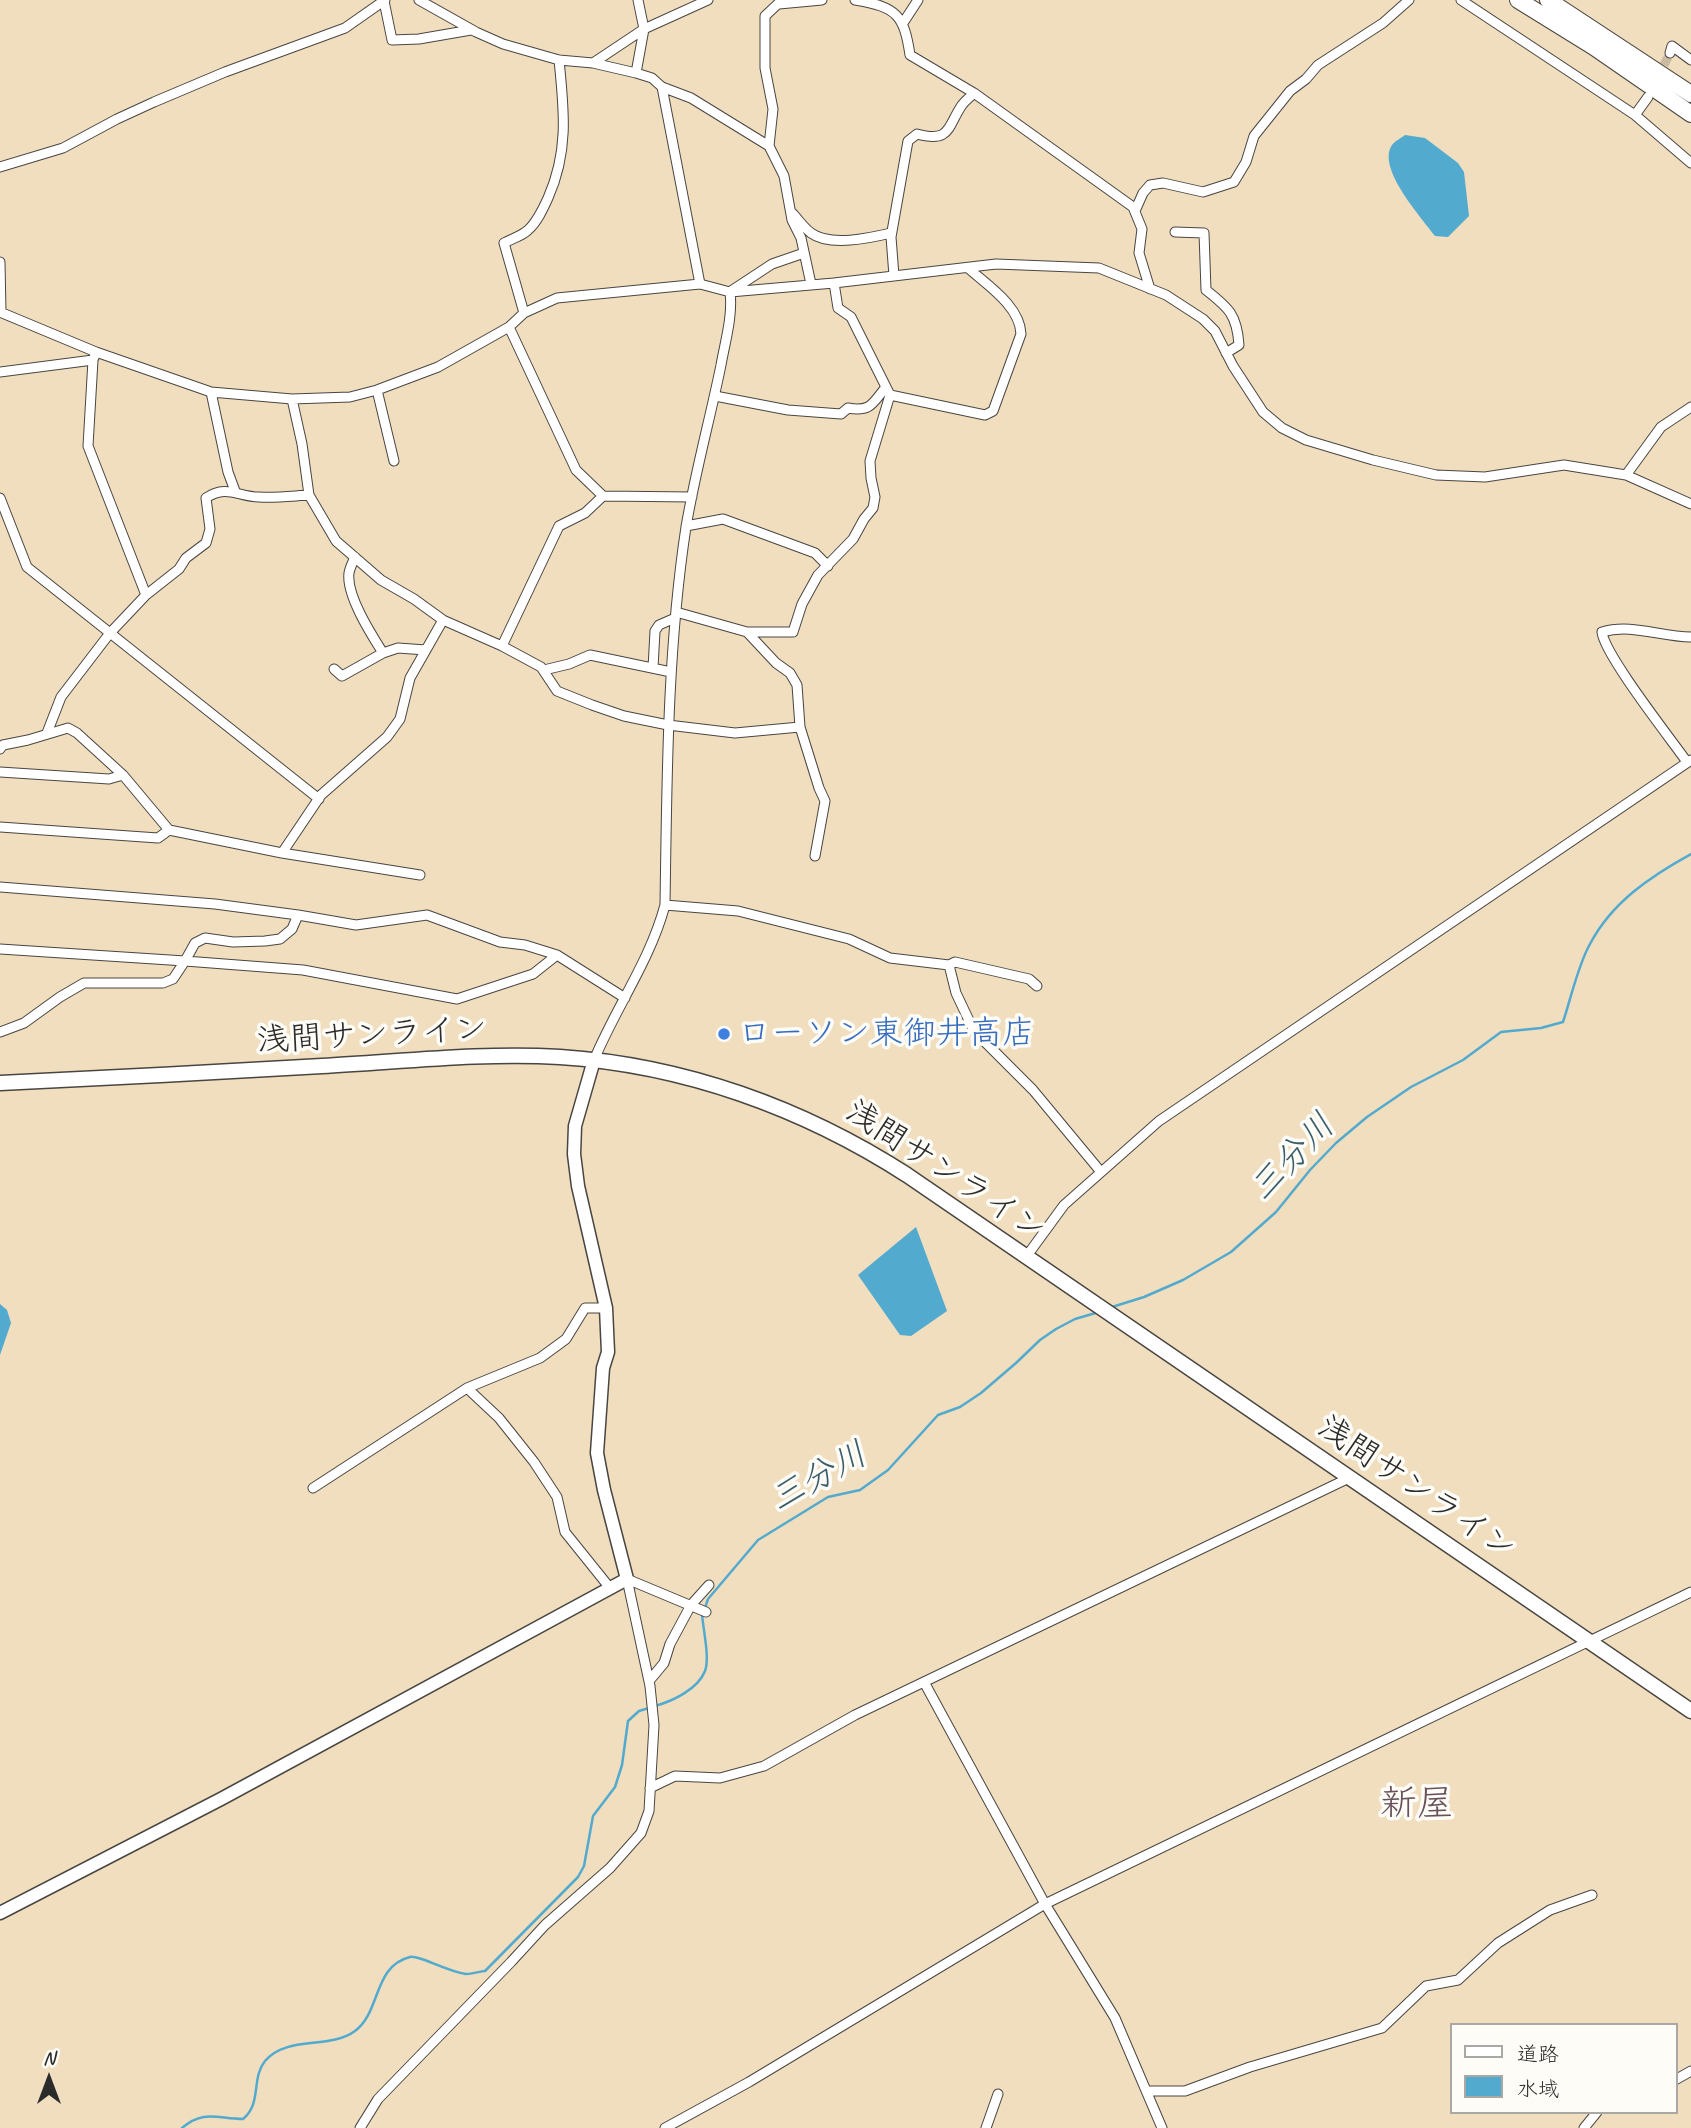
<!DOCTYPE html>
<html>
<head>
<meta charset="utf-8">
<style>
  body { margin:0 }
  #map { position:relative; width:1691px; height:2128px; overflow:hidden; background:#f0debf; font-family:Caveat,"Klee One",sans-serif }
  canvas { display:block }
  .legend { position:absolute; left:1450px; top:2023px; width:228px; height:91px; box-sizing:border-box; background:#fdfcf7; border:2px solid #a9a8a5; margin:0; padding:9px 12px; list-style:none; font-size:21px; color:#2b2b2b }
  .legend li { display:flex; align-items:center; gap:14px; height:35px }
  .legend b { width:35px; border:2px solid #a9a8a5 }
  .north { position:absolute; left:14px; top:2044px; width:70px; height:70px; -webkit-text-stroke:5px #fdfcf7; paint-order:stroke; rotate:0deg; font-size:19px; font-weight:700; line-height:28px; text-align:center; color:#2b2b2b }
  .north::after { content:''; display:block; margin:auto; width:24px; height:32px; background:#2b2b2b; clip-path:polygon(50% 0,100% 100%,50% 72%,0 100%) }
</style>
</head>
<body>
<div id="map">
<canvas width="1691" height="2128"></canvas>
<ul class="legend">
<li><b style="height:9px;background:#fff"></b>道路</li>
<li><b style="height:19px;background:#52aacf"></b>水域</li>
</ul>
<div class="north">N</div>
</div>
<script>
const c = document.querySelector('canvas').getContext('2d');
c.lineJoin = 'round';
function paint(path, color) { c.fillStyle = color; c.fill(path, 'evenodd'); }
function strokePath(path, color, width, dash) { c.strokeStyle = color; c.lineWidth = width; c.lineCap = dash ? 'butt' : 'round'; c.setLineDash(dash || []); c.stroke(path); }
function label(font, color, halo, rows, align = 'center') {
  c.font = font + ' Caveat,"Klee One",sans-serif'; c.lineWidth = 7; c.setLineDash([]); c.textBaseline = 'middle'; c.strokeStyle = halo; c.fillStyle = color; for (const [text, x, y, turn = 0] of rows) {
    c.save(); c.translate(x, y); c.rotate((+turn || 0) * Math.PI / 180); c.textAlign = isNaN(turn) ? turn : align; if (halo) c.strokeText(text, 0, 0); c.fillText(text, 0, 0); c.restore();
  }
}
const water = new Path2D(`
  M1405,135L1425,138L1458,163L1464,172L1469,216L1448,237L1435,236C1422,218 1376,168 1392,145C1395,141 1401,138 1405,135Z
  M916,1227L947,1311L911,1336L900,1335L858,1275Z
  M0,1304L7,1310L11,1323L0,1355Z`);
const stream = new Path2D(`
  M1112,1307L1144,1297L1183,1280L1231,1252L1276,1212L1310,1170L1336,1143L1367,1117L1411,1087L1463,1060L1501,1032L1541,1028L1563,1022C1571,998 1578,965 1590,944C1612,902 1651,876 1691,854
  M705,1608L708,1599L758,1540L828,1497L860,1490L888,1470L938,1415L960,1407L981,1393L1016,1363L1040,1340L1056,1329L1075,1319L1099,1312
  M655,1706C673,1701 698,1689 705,1671C710,1658 703,1629 702,1614
  M182,2128C204,2109 218,2119 243,2119C262,2104 251,2078 265,2061C287,2035 329,2050 355,2031C381,2012 373,1966 410,1957C415,1956 420,1959 425,1960C438,1965 453,1972 466,1974C472,1974 482,1971 485,1971L578,1877L584,1866L593,1816L615,1787L622,1765L628,1721L639,1711L649,1708`);
const streetTunnel = new Path2D(`
  M1658,77L1670,53`);
const street = new Path2D(`
  M419,0L476,32L503,44L559,60L593,63L636,73L652,78L662,87L700,284
  M782,0L765,16V68L773,109L769,146L784,176L792,220L801,238L811,284
  M855,0C897,7 904,15 910,55L974,93L1133,207L1142,229L1139,253L1150,289
  M1461,0L1635,115L1691,163
  M384,1L392,40L419,39L471,30
  M779,4L822,0
  M903,23L918,0
  M1670,53L1672,46L1691,60
  M593,63L644,29L708,0
  M636,73L644,29L638,0
  M662,87L691,98L769,146
  M1635,115L1648,97
  M0,167L63,148L117,119L154,102L225,72L345,28L385,0
  M1135,211L1143,193L1150,185L1163,183L1203,192L1234,182L1246,162L1254,136L1290,91L1306,79L1318,65L1383,23L1409,0
  M792,213C798,219 804,228 811,233C830,247 870,238 891,233
  M1175,232L1204,233L1206,290C1229,308 1237,315 1239,345L1226,353
  M0,262L1,312
  M894,276L891,237L908,141L917,134C951,143 947,127 962,105C965,101 970,97 974,93
  M731,291L772,264L804,253
  M0,312L96,352L211,392L292,399L350,397L377,390L438,367L509,327L524,313L557,298L700,284L730,292L834,283L996,264L1099,268L1166,295L1203,319L1215,331L1233,366L1263,412L1282,428L1306,440L1373,460L1436,475L1485,477L1564,465L1626,475L1691,504
  M524,313L504,243C511,239 522,236 528,230C537,222 543,209 548,198C569,151 564,110 559,60
  M509,327L576,470L603,496L692,497
  M96,352L93,360L88,446L146,595
  M0,372L93,360
  M377,390L394,461
  M211,392L228,472L235,491
  M890,395L985,415L993,411L1021,334C1020,306 987,285 968,268
  M715,396L788,410L841,414L848,408C871,412 872,404 886,387
  M292,399L302,444L309,495L336,541L381,580L414,599L443,620L502,646L541,667L557,691L592,705L624,716L668,725L735,733L800,727
  M1626,475L1661,427L1691,407
  M0,498L27,567L319,799
  M686,526L723,519L815,553L828,566
  M355,557C353,562 350,567 349,573C346,595 371,634 383,653
  M676,612L747,632H793L802,604L818,575L853,539L864,519L873,508L875,497L871,478L870,461L890,395L851,317L838,308L834,283
  M747,632L776,663L790,673L797,685L800,727L819,788L825,801L815,856
  M502,646L559,526L585,513L603,496
  M653,668L655,631L659,625L675,618
  M334,669L342,676L383,653L398,648L426,650
  M544,670L569,664L590,655L671,672
  M47,733L61,697L110,633L146,595L179,569L186,558L206,543L210,529L206,498C227,484 238,497 259,497C275,498 292,496 309,495
  M0,749L3,745L28,740L68,728L77,733L123,775L169,830L282,853L420,875
  M1687,762C1670,738 1604,654 1602,632C1632,623 1660,637 1691,637
  M0,772L109,779L123,775
  M0,827L158,838L169,830
  M282,853L321,795L387,737L400,719L410,678L443,620
  M0,887L215,904L298,915L356,925L427,915L500,942L525,945L557,955L625,998
  M665,905L738,911L849,939L890,958L949,965L955,962L1029,979L1037,986
  M0,949L185,961L195,943L205,938L233,942L265,941L280,939L292,929L298,915
  M949,965L956,993L974,1031L1033,1090L1101,1172
  M0,1032L24,1023L60,997L84,983H163L173,979L185,961L303,970L457,999L533,974L557,955
  M594,1060C616,1007 650,961 665,905C667,779 667,652 686,527C695,473 710,419 721,365C725,342 733,316 730,292
  M1026,1257L1064,1205L1159,1121L1691,760
  M467,1388L499,1418L534,1462L557,1497L565,1532L610,1588
  M313,1488L467,1388L540,1358L566,1339L585,1308H606
  M627,1579L706,1612
  M649,1681L664,1663L670,1644L691,1605L709,1585
  M924,1682L1045,1904L1115,2018L1162,2128
  M650,1788L675,1776L720,1778L764,1766L855,1715L1349,1478
  M1675,2080L1691,2071
  M1147,2091H1185L1250,2067L1382,2028L1426,1986L1458,1980L1498,1943L1550,1910L1592,1895
  M360,2128L378,2099L511,1962L545,1925L610,1868L641,1833L649,1811L654,1725L650,1686L627,1579
  M665,2128L749,2082L1045,1904L1691,1592
  M986,2128L998,2094
  M1584,2128L1597,2112`);
const secondary = new Path2D(`
  M0,1913L221,1799L627,1579L604,1490L597,1453L603,1368L608,1352L606,1308L578,1186L574,1154L575,1126L594,1060`);
const primary = new Path2D(`
  M0,1083C107,1078 215,1072 322,1066C399,1062 483,1052 560,1057C684,1065 803,1108 907,1175L1691,1711`);
const highway = new Path2D(`
  M1518,0L1594,47L1691,114
  M1548,0L1691,94`);
const markers = [
  [724,1034,7,"#3f7fe0"]
];
const shopNames = [
  ["ローソン東御井高店",738,1034]
];
const streetNames = [
  ["浅間サンライン",372,1036,-3],
  ["浅間サンライン",945,1172,33],
  ["浅間サンライン",1416,1489,34]
];
const waterNames = [
  ["三分川",1293,1158,-46],
  ["三分川",819,1478,-29]
];
const quarterNames = [
  ["新屋",1417,1805]
];
paint(water, '#52aacf');
strokePath(stream, '#52aacf', 2.5);
strokePath(streetTunnel, '#c9baa1', 9, [9, 4.5]);
strokePath(street, '#494641', 11);
strokePath(secondary, '#494641', 15);
strokePath(primary, '#494641', 17);
strokePath(highway, '#494641', 18);
strokePath(street, '#fff', 9);
strokePath(secondary, '#fff', 12);
strokePath(primary, '#fff', 14);
strokePath(highway, '#fff', 16);
for (const [x, y, r, color] of markers) { const dot = new Path2D(); dot.arc(x, y, r, 0, 2 * Math.PI); c.fillStyle = color; c.fill(dot); strokePath(dot, '#fdfcf7', 2.5); }
label('33px', '#366cbe', '#fdfcf7', shopNames, 'left');
label('33px', '#2b2b2b', '#fdfcf7', streetNames);
label('italic 35px', '#3b5e6d', '#fdfcf7', waterNames);
label('37px', '#67525c', '#fdfcf7', quarterNames);
</script>
</body>
</html>
